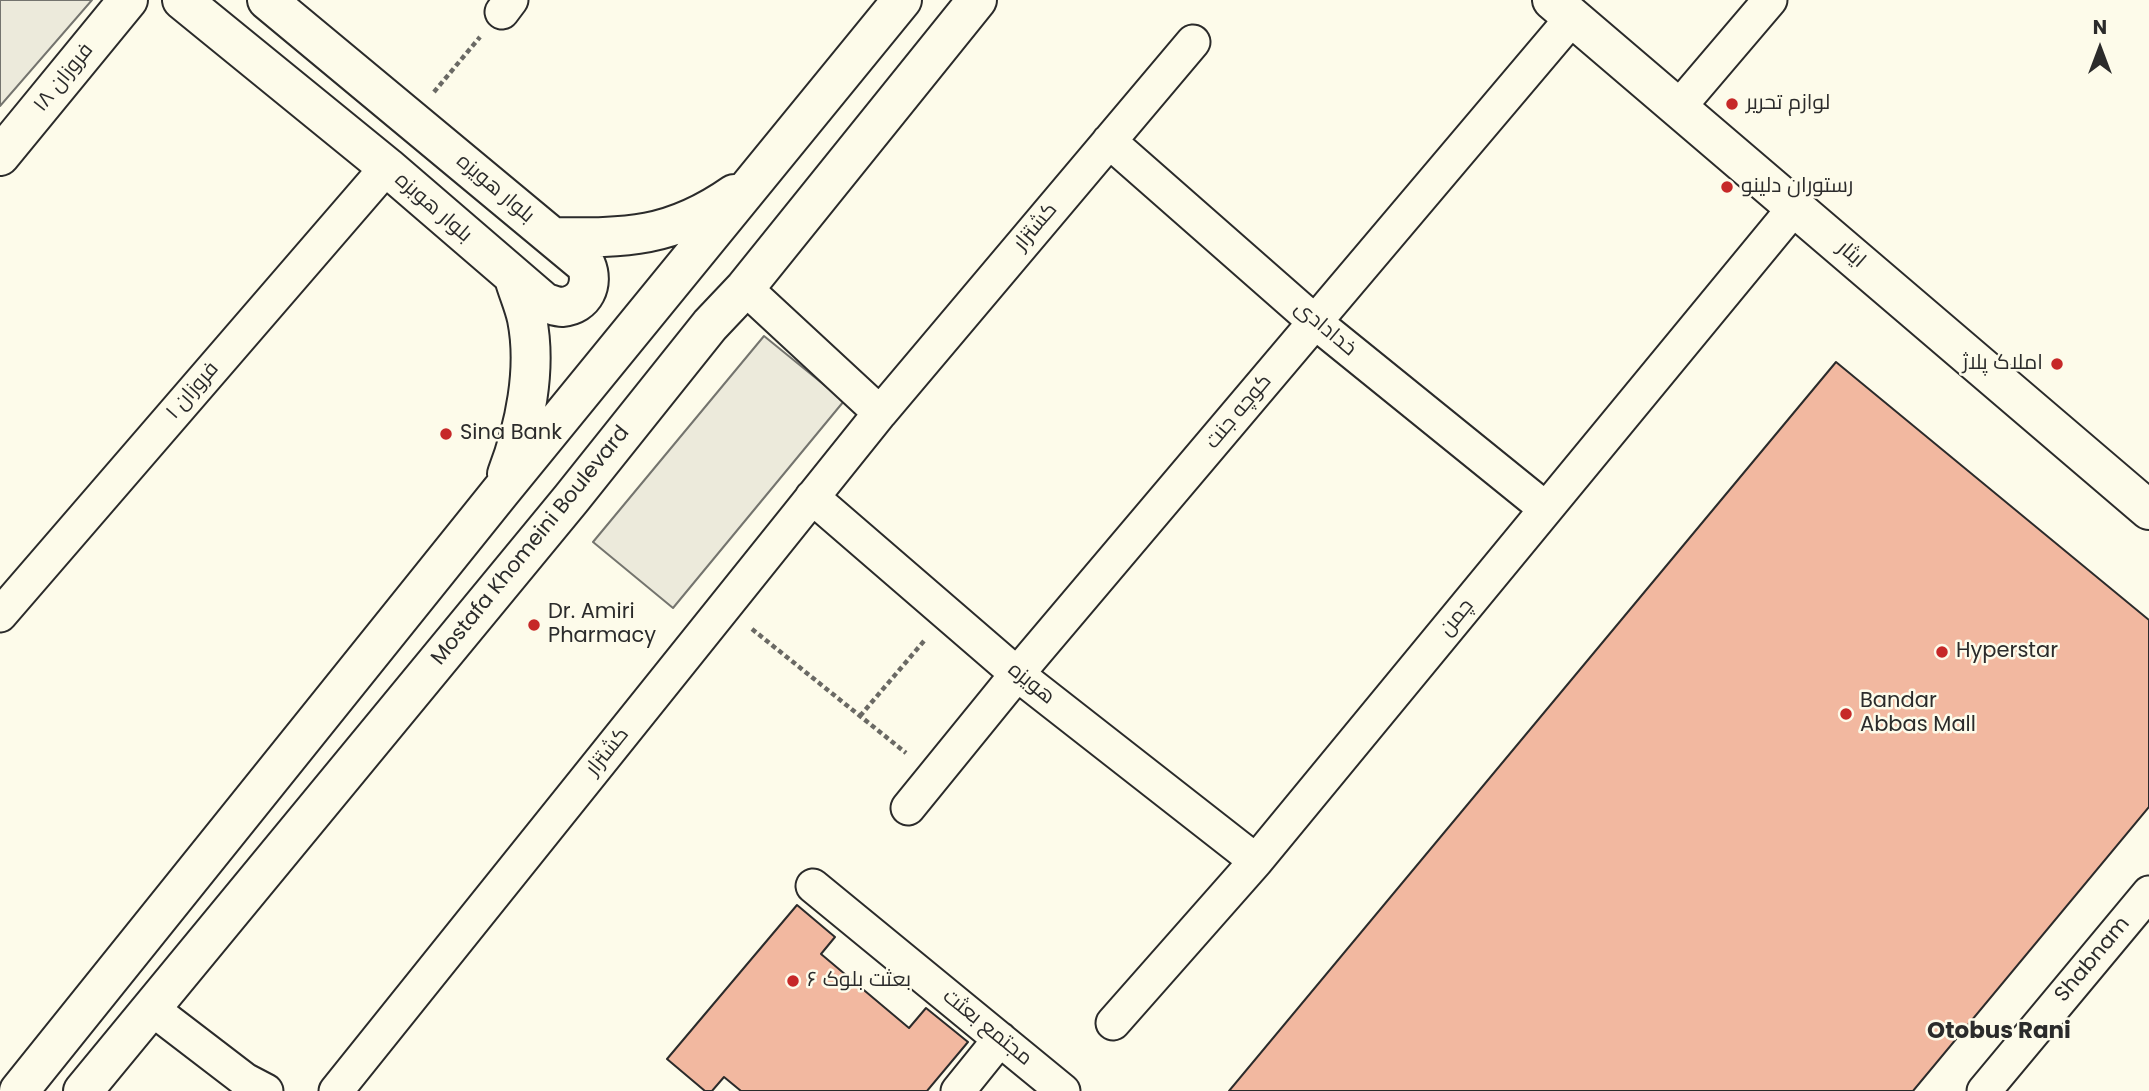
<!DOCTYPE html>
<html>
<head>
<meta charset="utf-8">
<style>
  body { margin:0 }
  #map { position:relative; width:2149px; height:1091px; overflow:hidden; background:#fdfbea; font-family:Poppins,sans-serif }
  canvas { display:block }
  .north { position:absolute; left:2065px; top:14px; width:70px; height:70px; -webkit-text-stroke:5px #fdfbea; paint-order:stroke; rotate:0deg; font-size:19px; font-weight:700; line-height:28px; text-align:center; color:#2b2b2b }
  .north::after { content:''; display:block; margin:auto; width:24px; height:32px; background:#2b2b2b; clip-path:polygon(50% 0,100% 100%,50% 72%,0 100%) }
</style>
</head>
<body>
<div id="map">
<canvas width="2149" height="1091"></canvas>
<div class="north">N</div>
</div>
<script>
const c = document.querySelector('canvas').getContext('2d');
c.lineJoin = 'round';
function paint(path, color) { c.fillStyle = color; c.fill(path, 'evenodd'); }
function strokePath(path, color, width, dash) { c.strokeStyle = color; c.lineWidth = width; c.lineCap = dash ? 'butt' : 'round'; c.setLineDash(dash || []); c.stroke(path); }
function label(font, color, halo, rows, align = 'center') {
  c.font = font + ' Poppins,Cairo,sans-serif'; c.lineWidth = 5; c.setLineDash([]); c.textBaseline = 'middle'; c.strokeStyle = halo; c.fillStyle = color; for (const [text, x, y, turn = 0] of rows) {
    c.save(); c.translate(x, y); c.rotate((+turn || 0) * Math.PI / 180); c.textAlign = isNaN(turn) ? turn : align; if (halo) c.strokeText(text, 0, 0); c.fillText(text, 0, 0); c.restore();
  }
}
const parking = new Path2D(`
  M0,0H92L0,106Z
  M764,336L844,401L673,608L593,542Z`);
const building = new Path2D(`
  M1836,362L2149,620V807L1913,1091H1229Z
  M797,905L835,937L821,954L909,1028L926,1008L968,1042L927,1091H741L724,1077L712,1091H705L667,1059Z`);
const path = new Path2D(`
  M434,92L480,37
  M752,629L906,753
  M860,716L924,641`);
const street = new Path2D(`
  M502,12L511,0
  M1678,108L1770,0
  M1109,141L1315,322L1546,509
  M745,288L880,413
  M812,497L1017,674L1256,861
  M0,615L387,167
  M908,808L1017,674L1573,17
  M813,886L1063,1091
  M151,1008L245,1080L266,1091
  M1113,1023L1256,861L1795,207
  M336,1091L880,413L1193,42
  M958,1091L1000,1039
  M1984,1091L2149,893`);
const secondary = new Path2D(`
  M182,0L387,167L545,303C550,304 557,307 562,307C585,305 594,284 586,265L267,0
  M1552,0L2149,510
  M0,156L128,0
  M553,237C627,238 671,238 734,194
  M507,474C525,427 537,369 527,319C524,305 518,292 514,278
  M19,1091L501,491L902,0
  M83,1091L571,499L710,325L745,288L977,0`);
const markers = [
  [1732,104,7,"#c62828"],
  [1727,187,7,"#c62828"],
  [2057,364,7,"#c62828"],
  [446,434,7,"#c62828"],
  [534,625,7,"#c62828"],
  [1942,652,7,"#c62828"],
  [1846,714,7,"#c62828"],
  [793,981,7,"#c62828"]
];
const streetNames = [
  ["فروزان ۱۸",64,78,-51],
  ["بلوار هویزه",495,189,40],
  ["بلوار هوبزه",433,208,41],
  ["کشتزار",1036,227,-50],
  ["ایثار",1851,255,41],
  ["خدادادی",1325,329,40],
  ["فروزان ۱",193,391,-49],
  ["کوچه جنت",1239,412,-50],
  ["Mostafa Khomeini Boulevard",531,546,-51],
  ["چمن",1457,618,-51],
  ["هویزه",1031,684,39],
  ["کشتزار",608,752,-51],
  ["Shabnam",2093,960,-50],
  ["مجتمع بعثت",987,1028,39]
];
const poiNames = [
  ["لوازم تحریر",1746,104],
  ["رستوران دلینو",1741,187],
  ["املاک پلاژ",2043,364,"right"],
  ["Sina Bank",460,434],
  ["Dr. Amiri",548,613],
  ["Pharmacy",548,637],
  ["Hyperstar",1956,652],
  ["Bandar",1860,702],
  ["Abbas Mall",1860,726],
  ["بعثت بلوک ۶",807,981]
];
const neighbourhoodNames = [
  ["Otobus Rani",1999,1032]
];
paint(parking, '#eceadb');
strokePath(parking, '#74746e', 2);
paint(building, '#f2b8a0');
strokePath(building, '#2b2b2b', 2);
strokePath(street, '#2b2b2b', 37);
strokePath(secondary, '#2b2b2b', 42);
strokePath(path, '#6a6964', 4.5, [5, 3.5]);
strokePath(street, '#fdfbea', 33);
strokePath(secondary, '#fdfbea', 38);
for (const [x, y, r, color] of markers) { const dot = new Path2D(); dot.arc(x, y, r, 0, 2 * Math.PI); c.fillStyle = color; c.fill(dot); strokePath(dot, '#fdfbea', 2.5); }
label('21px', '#2b2b2b', '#fdfbea', streetNames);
label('21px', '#2b2b2b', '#fdfbea', poiNames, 'left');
label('bold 23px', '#2b2b2b', '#fdfbea', neighbourhoodNames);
</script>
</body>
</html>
